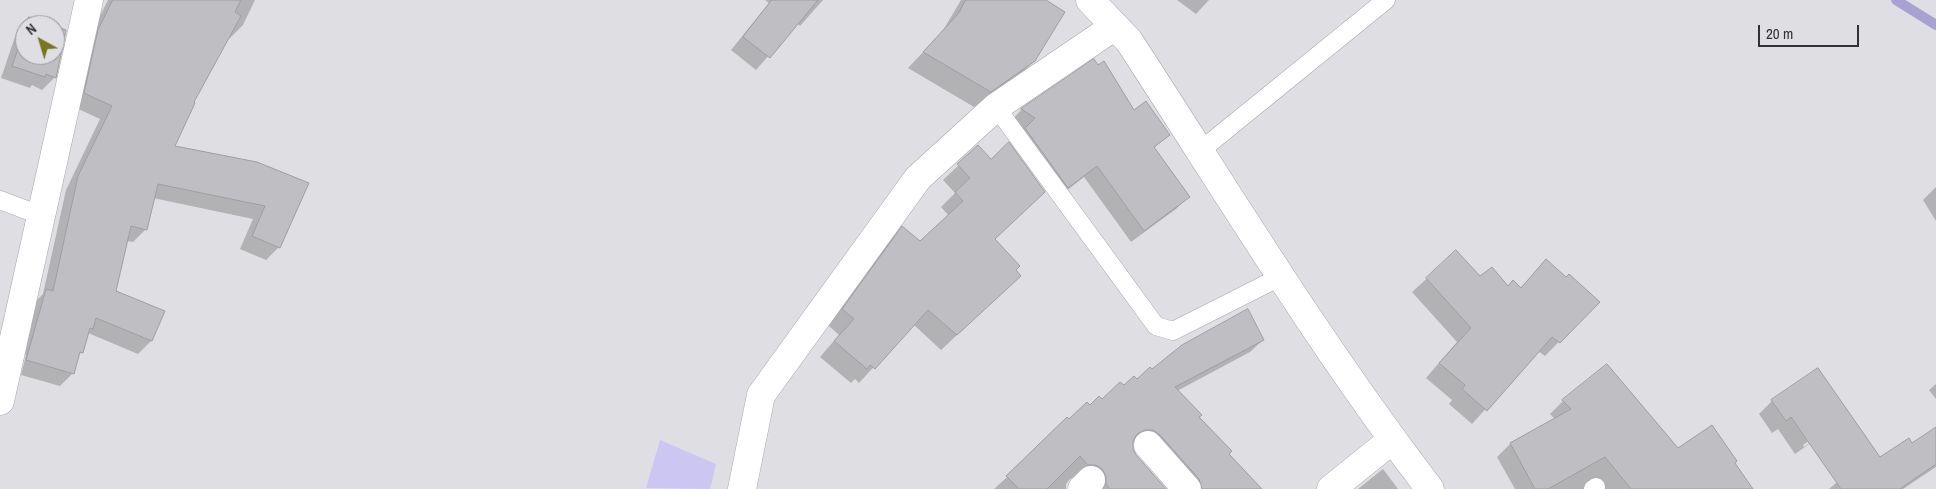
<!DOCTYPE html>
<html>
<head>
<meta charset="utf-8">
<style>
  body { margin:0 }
  #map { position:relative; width:1936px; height:489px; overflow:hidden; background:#dfdfe3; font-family:"Archivo Narrow",sans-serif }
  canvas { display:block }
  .north { position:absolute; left:15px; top:15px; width:50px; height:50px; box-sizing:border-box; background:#dfdfe3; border:1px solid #99999d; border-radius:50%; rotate:321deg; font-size:14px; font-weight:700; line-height:20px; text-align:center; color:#313133 }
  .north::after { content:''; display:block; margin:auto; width:18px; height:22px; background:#76771e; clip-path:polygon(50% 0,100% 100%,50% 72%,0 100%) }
  .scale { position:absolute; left:1758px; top:25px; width:101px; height:22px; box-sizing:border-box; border:2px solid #313133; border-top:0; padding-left:6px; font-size:15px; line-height:18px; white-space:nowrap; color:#313133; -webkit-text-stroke:4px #dfdfe3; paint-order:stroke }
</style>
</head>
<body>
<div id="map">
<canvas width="1936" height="489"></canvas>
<div class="north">N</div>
<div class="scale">20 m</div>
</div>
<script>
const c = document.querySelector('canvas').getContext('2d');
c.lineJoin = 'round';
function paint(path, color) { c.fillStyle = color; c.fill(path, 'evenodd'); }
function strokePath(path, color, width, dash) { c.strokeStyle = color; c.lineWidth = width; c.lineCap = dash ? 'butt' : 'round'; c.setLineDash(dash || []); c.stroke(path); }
const green = new Path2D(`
  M660,440L716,464L710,489L646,488Z`);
const shadow = new Path2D(`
  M108,0H255L243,25L230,38L228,37L192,103L173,147L257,163L279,247L266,260L240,249L253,219L153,198L146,229L133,242L127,241L114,292L164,312L151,341L138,354L88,333L82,352L77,356L73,373L60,386L21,375L26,355L19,352L33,304L43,294L66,190L100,119L72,106L86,44Z
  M765,0H823L800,26L797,23L756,70L731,50L769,3Z
  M961,0H1043L1034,61L1018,77L974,107L908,68L942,32Z
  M1177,0H1209L1196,14Z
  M30,19L48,25H25V55H55V27L65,31L54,78L42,90L32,85L30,88L1,78L17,31Z
  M1094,61L1134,112L1168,135L1153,149L1188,197L1176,209L1131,242L1084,177L1056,199L1013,141L1024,130L1010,122L1021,110Z
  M978,147L1004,291L941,350L913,324L859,383L855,379L851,383L820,357L839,335L828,325L887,243L902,228L920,243L949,216L941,207L955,193L943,180Z
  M1936,187V221L1923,200Z
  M1456,252L1479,277L1507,287L1520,288L1546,261L1566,279L1598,302L1545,356L1538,351L1472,424L1449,404L1452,400L1426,378L1457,342L1412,292Z
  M1263,340L1250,352L1177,391L1256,489H1184L1140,442H1132V449L1135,456L1165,489H1094L1082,477H1074L1070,479L1066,484V489H994L1069,421L1152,370Z
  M1607,365L1678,449L1733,463L1743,489H1515L1497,457L1510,444L1555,419L1550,414L1563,401Z
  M1817,369L1847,413L1835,426L1795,454L1778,429L1772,433L1759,414L1772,401ZM1835,422V425L1804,447L1803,445Z
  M1936,384V399L1929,390Z
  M1936,428V467L1903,489H1829L1874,451L1879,459L1912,445Z
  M1383,469L1398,489H1358Z`);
const stream = new Path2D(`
  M1896,0L1936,25`);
const building = new Path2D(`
  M113,0H241L235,12L241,16L194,102L195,103L175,146L257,162L309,183L280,248L252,236L265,206L158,184L147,230L131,226L116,291L165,311L152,341L96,318L93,329L90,328L83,353L80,352L74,374L26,360L46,289L53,291L78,176L112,106L84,93L98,30Z
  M772,0H818L770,58L743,37Z
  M966,0H1046L1065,12L1035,61L991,92L923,52L958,14Z
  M29,17L52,25H26Z
  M55,26L66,30L56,78L46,74L45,77L12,66L25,29V55H55Z
  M1094,59L1098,65L1104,61L1134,110L1146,101L1170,135L1154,147L1190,197L1144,231L1097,166L1068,188L1025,128L1035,118L1021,109Z
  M1009,142L1045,192L995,239L1020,266L1016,270L1021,276L957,335L928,310L875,369L870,365L867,369L834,341L854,319L842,309L902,226L920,241L963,201L955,192L970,178L957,164L978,145L991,159Z
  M1456,250L1480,276L1492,267L1508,286L1513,280L1521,288L1546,259L1566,277L1569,274L1600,302L1560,343L1552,337L1487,411L1462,389L1465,385L1439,363L1471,328L1426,278Z
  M1248,309L1264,340L1175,387L1202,415L1199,417L1232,451L1229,454L1262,489H1202L1199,479L1160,435L1153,430H1145L1137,434L1133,441V449L1136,455L1166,489H1110L1106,484V476L1102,469L1096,465H1088L1080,456L1047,489H1019L1006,476L1067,417L1069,419L1087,402L1090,405L1099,396L1102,399L1120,382L1124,385L1134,376L1137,379L1150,367L1152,369L1182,345Z
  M1607,364L1678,448L1712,425L1737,461L1735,463L1753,489H1631L1605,457L1548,489H1535L1510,443L1571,409L1562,400Z
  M1818,368L1880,457L1909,438L1912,443L1936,427V464L1900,489H1841L1791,417L1786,421L1771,400Z`);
const service = new Path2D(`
  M996,107L1156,326L1173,331L1280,277
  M1200,151L1386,0
  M0,200L42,216
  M1593,489L1596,487`);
const minor = new Path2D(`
  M0,401L89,0
  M1148,445L1187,489
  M742,489L761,395L918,178L996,107L1115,26
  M1082,489L1091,480
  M1331,489L1392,440`);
const tertiary = new Path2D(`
  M1090,0L1129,41L1140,58C1234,203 1324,351 1430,489`);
paint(green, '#cbc7f2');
paint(shadow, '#0003');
strokePath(stream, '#a8a2d2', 10);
paint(building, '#bfbfc3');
strokePath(building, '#9e9da2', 1);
strokePath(service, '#a8a7ac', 19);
strokePath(minor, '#a8a7ac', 29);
strokePath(tertiary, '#a8a7ac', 29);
strokePath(service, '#fff', 18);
strokePath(minor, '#fff', 28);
strokePath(tertiary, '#fff', 28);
</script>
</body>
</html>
